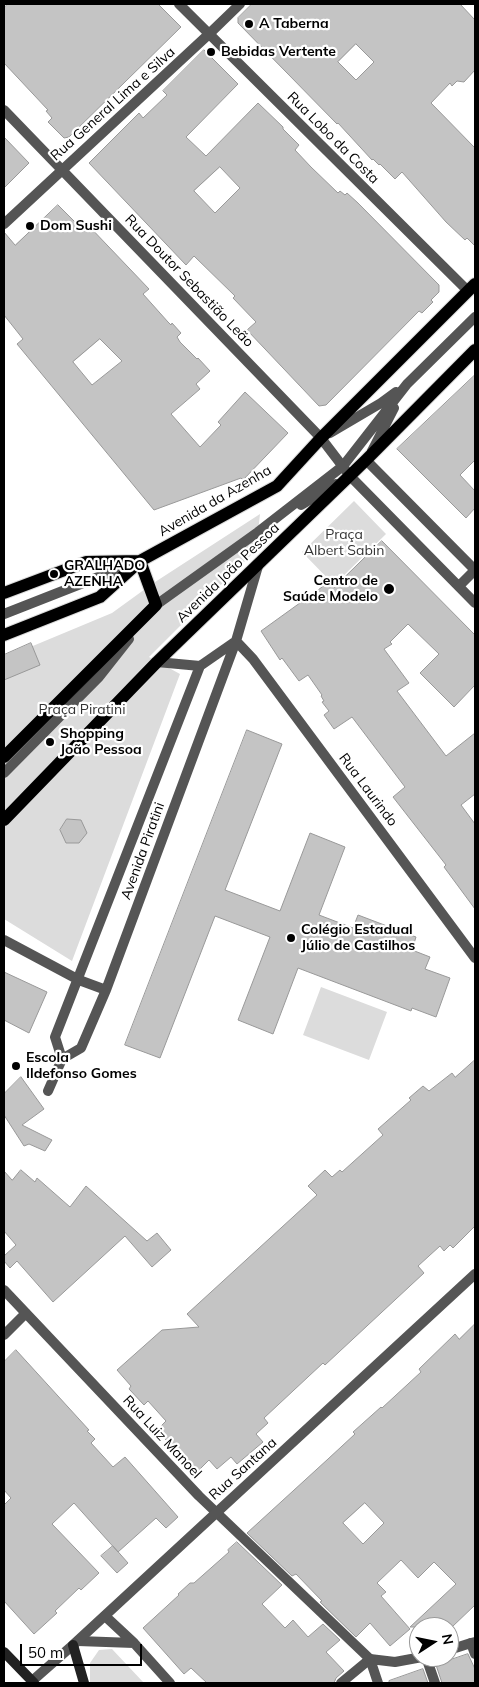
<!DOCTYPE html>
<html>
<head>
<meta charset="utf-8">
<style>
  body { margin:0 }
  #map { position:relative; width:479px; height:1687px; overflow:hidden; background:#fff; font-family:Mulish,sans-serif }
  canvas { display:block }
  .frame { position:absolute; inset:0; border:5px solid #000; pointer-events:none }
  .north { position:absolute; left:409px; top:1617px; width:50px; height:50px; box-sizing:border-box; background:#fff; border:1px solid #999; border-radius:50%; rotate:79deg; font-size:14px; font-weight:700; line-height:20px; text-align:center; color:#000 }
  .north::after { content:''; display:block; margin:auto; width:18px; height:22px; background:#000; clip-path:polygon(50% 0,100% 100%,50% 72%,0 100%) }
  .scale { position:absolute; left:20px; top:1644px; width:122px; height:22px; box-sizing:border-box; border:2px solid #000; border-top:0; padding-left:6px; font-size:15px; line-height:18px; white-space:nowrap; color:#000; -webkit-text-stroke:4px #fff; paint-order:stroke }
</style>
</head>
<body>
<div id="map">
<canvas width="479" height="1687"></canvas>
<div class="frame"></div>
<div class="north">N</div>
<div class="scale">50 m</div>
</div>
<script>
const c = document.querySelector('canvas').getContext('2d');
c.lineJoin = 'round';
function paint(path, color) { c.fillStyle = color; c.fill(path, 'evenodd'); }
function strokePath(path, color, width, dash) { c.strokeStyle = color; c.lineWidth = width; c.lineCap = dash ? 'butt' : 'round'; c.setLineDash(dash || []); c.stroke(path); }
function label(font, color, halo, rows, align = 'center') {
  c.font = font + ' Mulish,sans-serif'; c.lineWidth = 4.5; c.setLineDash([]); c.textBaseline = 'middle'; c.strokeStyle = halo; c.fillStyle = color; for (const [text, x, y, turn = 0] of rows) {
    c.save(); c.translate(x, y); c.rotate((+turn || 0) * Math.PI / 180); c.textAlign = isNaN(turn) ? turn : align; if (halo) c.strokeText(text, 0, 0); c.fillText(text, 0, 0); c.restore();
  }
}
const green = new Path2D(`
  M354,501L386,534L334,585L302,552Z
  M260,514L256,550L149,657L180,674L72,961L4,919V658L112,613L152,584Z
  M321,987L387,1012L369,1060L303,1035Z
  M112,1649L144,1683H90V1663L99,1650Z`);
const building = new Path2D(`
  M8,4H158L181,27L69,137L64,138L48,122L52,118L46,111L48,110L4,63V8Z
  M252,4H460L475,20V70L464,82L457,81L452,86L450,83L431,103L475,148V246L467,238L465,240L446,222L402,172L395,179L380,164L379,165L373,159L372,160L338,123L337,124L238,23V18ZM356,44L374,62L356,80L338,62Z
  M204,50L238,84L186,137L206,156L258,103L283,127V129L299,145L295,150L311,167L338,193L340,191L345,195L347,193L358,203L439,285V292L431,300L433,302L422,313L419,311L326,405L319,406L247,330L256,322L233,298L235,296L194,256L186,265L89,163L139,113L143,118L167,95L163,91ZM220,167L240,188L215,213L194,191Z
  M4,137L29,163L4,188Z
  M58,205L82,229L87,224L149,289L143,294L168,322L171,325L172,323L181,333L177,337L180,342L197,359L198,358L210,371L196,384L200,389L171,414L200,447L221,425L218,422L245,392L288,433L243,480L241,478L154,510L17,344L23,339L4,315V232L15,245ZM100,339L122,361L92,385L73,362Z
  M475,375V460L460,475L475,491V508L466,518L397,449Z
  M382,541L475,635V685L454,707L420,673L439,654L408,624L390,642L392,644L384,649L409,683L397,691L446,756L475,733V794L461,805L475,824V909L444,867L446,865L393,797L405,787L352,717L334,729L324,715L329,711L322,702L324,701L321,696L322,695L308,675L299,681L282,658L280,660L261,631L329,582L334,587Z
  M31,643L40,665L4,680V655Z
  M247,730L282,744L225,890L280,911L310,833L345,847L319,915L353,928L358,915L416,937L412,950L430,957L425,969L450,978L436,1017L412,1008L411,1011L298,968L273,1034L238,1020L270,937L215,916L160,1058L125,1045Z
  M67,819L81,820L87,833L79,843H66L60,830Z
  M4,972L47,992L29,1033L4,1020Z
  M475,1060V1226L453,1248L450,1245L444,1251L440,1246L418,1266L424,1273L325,1365L323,1363L264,1418L268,1423L256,1434L263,1442L237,1464L231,1457L217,1469L209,1460L196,1473L157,1430L166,1421L148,1401L144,1405L129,1389L131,1386L117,1370L162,1330L199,1327L187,1314L317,1195L308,1186L325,1170L332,1177L340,1170L342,1172L383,1135L378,1129L411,1100L409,1098L423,1086L429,1091L452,1073L455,1077Z
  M21,1077L44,1109L22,1125L52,1140L45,1151L29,1144L24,1146L4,1115V1094Z
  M21,1170L35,1182L37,1178L70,1207L86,1186L147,1241L157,1233L171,1250L152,1267L125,1236L53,1302L17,1261L10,1268L4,1261V1256L16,1245L4,1231V1171L12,1180Z
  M475,1324V1605L452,1627H410L456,1584L434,1562L418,1578L401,1560L377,1583L386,1592L381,1596L410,1629L390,1646L370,1623L356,1637L320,1602L322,1601L296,1574L292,1576L247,1533L328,1459L355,1434L353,1432L381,1407L382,1408L421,1372L419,1369L455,1334L459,1339ZM365,1503L384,1523L363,1544L343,1523Z
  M16,1350L89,1430L87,1431L95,1439L91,1443L113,1467L125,1457L178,1517L166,1528L156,1518L118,1552L74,1503L52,1524L99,1573L81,1590L79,1588L55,1611L57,1613L34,1634L4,1601V1505L11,1498L4,1490V1362Z
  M237,1542L282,1585L262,1604L285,1628L293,1620L308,1637L323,1624L340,1640L326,1652L344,1671L336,1678L334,1683H207L191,1668L184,1674L143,1628L179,1595L178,1594L190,1583H194L229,1552L228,1550Z
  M113,1546L128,1563L117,1573L101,1556Z
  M468,1654L475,1669V1683H442L436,1665Z
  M423,1669L428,1683H389V1681Z`);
const service = new Path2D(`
  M330,433L381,403L396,392
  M372,451L394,408
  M301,505L336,484
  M152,610L156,605L258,532L343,466L407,384L475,317
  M4,614L134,563
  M4,773L99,677L129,639
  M449,1650L471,1643L475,1654
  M426,1657L435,1683
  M370,1659L395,1662L422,1657
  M370,1659L378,1683
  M341,1683L370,1659`);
const minor = new Path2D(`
  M179,4L468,291
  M157,662L200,666L236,641L258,566
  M4,940L79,980L106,990
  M62,1059L55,1037L200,666
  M48,1091L62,1059L81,1048L106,990L236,641L253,659L475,958
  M4,1290L199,1496L370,1659
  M4,1335L26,1313
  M105,1616L134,1643L170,1683
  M78,1641L134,1643
  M471,1643L475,1642`);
const tertiary = new Path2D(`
  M4,110L321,438L350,476L475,603
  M4,224L209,34L240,4
  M366,460L475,570
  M459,586L475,570
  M32,1681L73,1645L475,1274`);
const secondary = new Path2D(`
  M73,1645L84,1683
  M4,1652L34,1683`);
const primary = new Path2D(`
  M4,593L86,562L140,561
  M4,635L100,597L140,561L277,486L321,438L475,284
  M4,757L156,605L140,561
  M4,820L157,662L366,460L475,350`);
const markers = [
  [249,24,5,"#000"],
  [211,52,5,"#000"],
  [30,226,5,"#000"],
  [54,574,5,"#000"],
  [389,589,6,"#000"],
  [50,742,5,"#000"],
  [291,938,5,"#000"],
  [16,1066,5,"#000"]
];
const poiNames = [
  ["A Taberna",259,24],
  ["Bebidas Vertente",221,52],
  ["Dom Sushi",40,226],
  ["GRALHADO",64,566],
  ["AZENHA",64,582],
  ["Centro de",378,581,"right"],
  ["Saúde Modelo",378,597,"right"],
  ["Shopping",60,734],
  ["João Pessoa",60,750],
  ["Colégio Estadual",301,930],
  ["Júlio de Castilhos",301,946],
  ["Escola",26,1058],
  ["Ildefonso Gomes",26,1074]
];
const streetNames = [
  ["Rua General Lima e Silva",113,104,-42],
  ["Rua Lobo da Costa",333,138,45],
  ["Rua Doutor Sebastião Leão",189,281,46],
  ["Avenida da Azenha",215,501,-30],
  ["Avenida João Pessoa",228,573,-44],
  ["Rua Laurindo",368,790,53],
  ["Avenida Piratini",143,851,-70],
  ["Rua Luiz Manoel",162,1437,47],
  ["Rua Santana",243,1469,-42]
];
const parkNames = [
  ["Praça",344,535],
  ["Albert Sabin",344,551],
  ["Praça Piratini",82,710]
];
paint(green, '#dcdcdc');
paint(building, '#c4c4c4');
strokePath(building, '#999', 1);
strokePath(primary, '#dbdbdb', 14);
strokePath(service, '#555', 10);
strokePath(minor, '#555', 10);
strokePath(tertiary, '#555', 10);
strokePath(secondary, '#222', 10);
strokePath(primary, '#000', 12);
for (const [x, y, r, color] of markers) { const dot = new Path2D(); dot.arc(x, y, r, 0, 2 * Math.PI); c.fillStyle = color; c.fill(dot); strokePath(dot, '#fff', 2); }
label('bold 14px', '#000', '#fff', poiNames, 'left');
label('14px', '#000', '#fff', streetNames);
label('14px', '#333', '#fff', parkNames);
</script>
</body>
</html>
